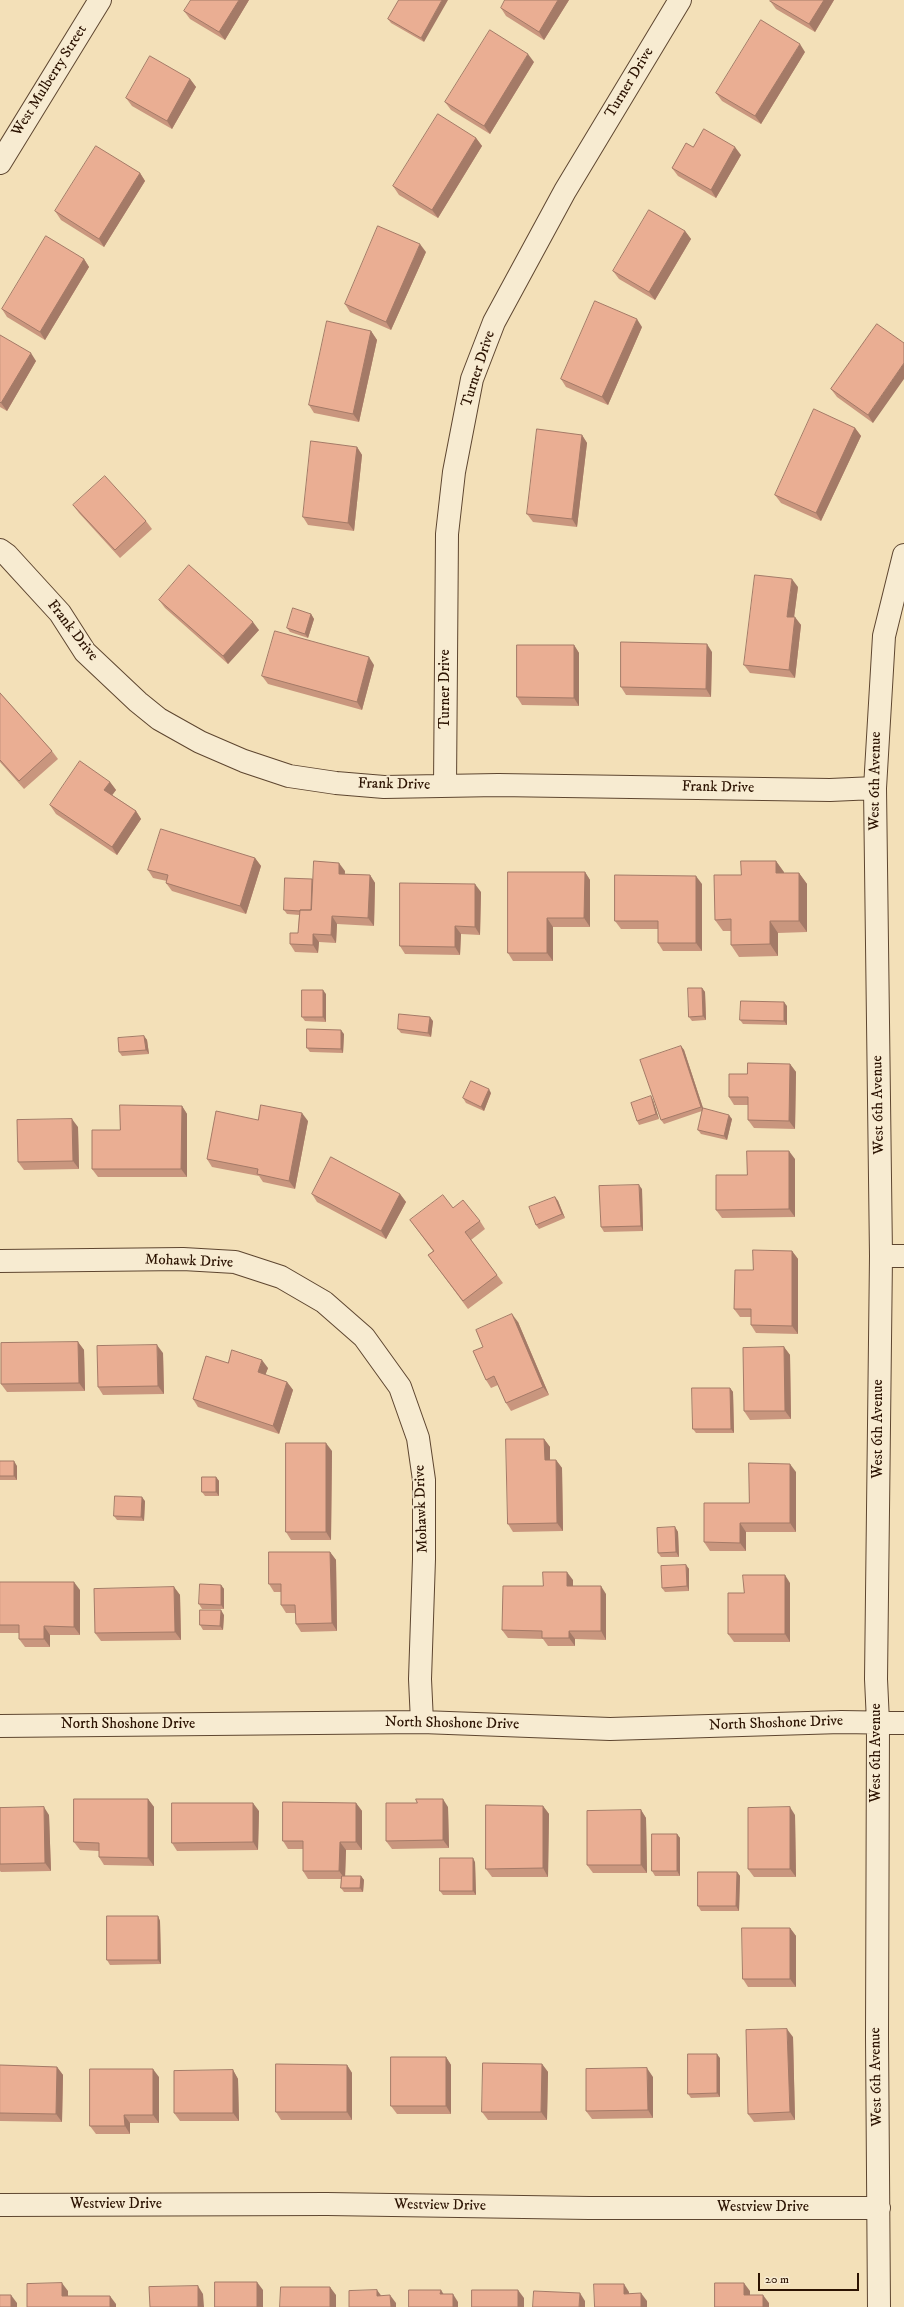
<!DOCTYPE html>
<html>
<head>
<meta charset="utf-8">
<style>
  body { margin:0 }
  #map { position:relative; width:904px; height:2307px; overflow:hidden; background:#f3e0b8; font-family:"IM FELL DW Pica",serif }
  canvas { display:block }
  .scale { position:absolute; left:758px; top:2273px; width:101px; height:18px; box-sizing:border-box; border:2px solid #2c1302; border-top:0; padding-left:5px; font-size:12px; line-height:14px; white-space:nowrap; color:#2c1302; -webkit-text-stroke:3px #f7ebd1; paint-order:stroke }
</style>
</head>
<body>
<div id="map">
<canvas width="904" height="2307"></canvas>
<div class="scale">20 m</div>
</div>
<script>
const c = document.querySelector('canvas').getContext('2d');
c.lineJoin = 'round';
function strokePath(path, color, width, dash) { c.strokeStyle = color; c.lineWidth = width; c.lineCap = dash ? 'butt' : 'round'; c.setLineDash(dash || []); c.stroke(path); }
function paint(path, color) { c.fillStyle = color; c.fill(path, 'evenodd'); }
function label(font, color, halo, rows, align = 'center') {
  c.font = font + ' "IM FELL DW Pica",serif'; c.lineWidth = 4; c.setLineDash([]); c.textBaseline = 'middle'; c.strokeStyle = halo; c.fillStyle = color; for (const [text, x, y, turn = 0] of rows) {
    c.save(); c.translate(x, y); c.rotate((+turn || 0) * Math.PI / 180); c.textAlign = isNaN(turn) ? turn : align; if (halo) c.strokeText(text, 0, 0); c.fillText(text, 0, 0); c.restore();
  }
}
const minor = new Path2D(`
  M0,163L100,0
  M0,550L7,555L60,613L85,652L138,702L159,719L200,742L244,761L289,776L336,783L384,787L498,785L830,790L875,788
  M445,786L447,534L454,472L472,379L494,322L565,191L680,0
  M881,1256H904
  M0,1261L183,1259L235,1262L281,1277L324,1302L364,1337L400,1387L418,1438L424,1480V1559L420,1679L422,1722
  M0,1726L422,1722L610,1729L841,1722L904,1723
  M0,2205L327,2204L589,2208H879
  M879,2307L877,2037L878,1722L876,1679L881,1256L875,788L884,636L904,555`);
const wall = new Path2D(`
  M249,0L225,40L190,19L184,11Z
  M399,0L424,42L391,23L388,19Z
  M569,0L544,40L506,16L501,8Z
  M834,0L815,32L776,9L770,1Z
  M805,52L761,124L722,101L716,93Z
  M534,62L490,134L451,110L445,102Z
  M190,79L196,87L172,129L132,106L126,98Z
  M476,138L482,146L438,218L399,195L393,186Z
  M693,147L741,155L716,198L678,176L672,168Z
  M140,173L145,181L104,247L61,220L55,211Z
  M685,231L691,239L655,300L619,279L613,271Z
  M426,252L391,330L350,312L345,304Z
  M84,259L89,267L45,340L7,317L2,309Z
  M877,324L873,423L837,397L831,389Z
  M642,327L608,405L566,387L561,379Z
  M371,331L377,340L359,422L314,413L309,405Z
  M0,335L36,361L7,411L0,407Z
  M855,428L861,436L821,521L781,503L775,495Z
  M582,435L587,443L577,527L533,522L527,514Z
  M357,447L362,455L354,531L308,525L303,517Z
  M73,505L146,521L152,529L120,558L79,513Z
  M798,587L794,617L801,625L795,678L750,673L744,665Z
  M159,600L259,630L228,664L165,608Z
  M311,614L314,619L308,638L290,632L287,628Z
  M574,645L579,653V706L522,705L517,697Z
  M712,652L711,697L626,695L621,687Z
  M374,665L362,710L268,684L262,676Z
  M0,693L52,751L58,759L24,789L0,762Z
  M110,782L116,790L112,795L136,811L141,819L117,855L56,814L50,805Z
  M255,858L261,866L246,914L172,891L166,883L167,881L153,878L148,870Z
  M776,861L784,873H799L807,884V932L778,933V956L739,957L731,945V931H723L715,920Z
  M345,871V874L370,875L375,883L374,926L337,924L336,943L319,942L318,953L295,952L290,944L298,933L299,915L287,914L284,910L312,879Z
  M585,872L590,880V927H553V961H513L508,953Z
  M702,884V951H663L658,943V929H621L615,921Z
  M481,892L480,935L461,934L460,955L405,954L400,946Z
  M702,988L705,992L706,1020L692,1021L689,1017Z
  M326,994V1022L305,1021L302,1017Z
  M787,1006V1025L743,1024L740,1020Z
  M433,1021L431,1037L401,1033L398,1029Z
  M344,1034L343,1053L310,1052L307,1048Z
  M144,1036L147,1040L149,1054L122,1056L119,1052Z
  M681,1046L684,1050L703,1108L732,1119L727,1140L701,1134L698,1130L702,1111L664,1124L661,1120Z
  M790,1064L796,1072L795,1129L754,1128L748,1120V1105H734L729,1097L747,1074Z
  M491,1093L484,1111L466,1103L463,1098Z
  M653,1100L659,1119L639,1125L637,1121Z
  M182,1106L187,1114V1177H98L92,1169L120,1130Z
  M258,1120L308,1121L295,1189L263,1182L259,1176L212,1167L207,1159Z
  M78,1127L79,1169L24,1170L18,1162Z
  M795,1159V1217L722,1218L716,1210L747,1175Z
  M642,1189L643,1231L604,1232L601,1227Z
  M312,1194H400L406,1202L386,1239L317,1202Z
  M555,1197L558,1201L565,1218L539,1229L536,1225Z
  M453,1208L480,1221L485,1229L471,1240L503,1283L468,1309L428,1255L433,1251L410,1220Z
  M792,1251L798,1259V1334L756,1333L751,1325V1317H740L734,1309L753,1270Z
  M518,1322L549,1395L511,1411L506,1403L498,1385L491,1388L486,1380L483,1347Z
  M78,1342L84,1350L85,1391L7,1392L1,1384Z
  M784,1347L790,1355L791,1419L750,1420L744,1411Z
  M163,1353L164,1394L103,1395L98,1387Z
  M228,1363L268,1368L265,1375L287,1382L293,1390L279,1434L198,1407L193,1399Z
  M730,1388L733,1392L734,1433H696L693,1429Z
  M544,1439L550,1447V1460H556L562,1468L563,1531L513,1532L508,1524Z
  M332,1451L331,1540H291L286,1532Z
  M0,1461L17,1466V1480H0Z
  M796,1472V1532H746V1551H710L704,1542L749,1503Z
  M216,1477L219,1481V1496H205L202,1492Z
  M145,1501L144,1521L117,1520L114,1516Z
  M675,1527L678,1532L679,1557H661L658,1553Z
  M330,1552L336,1560L337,1631L301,1632L296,1624L295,1613H286L281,1605V1592H274L269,1584Z
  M686,1565L689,1569V1591L665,1592L662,1588Z
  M573,1580V1586L606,1594V1640L575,1639V1646H548L543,1639L508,1638L502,1630L543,1586Z
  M0,1582L80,1590V1635H50V1647H25L19,1639V1633H0Z
  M790,1583V1642H734L728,1634L744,1593Z
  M221,1585L224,1589V1609H202L199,1604Z
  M174,1587L180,1595L181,1640L101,1641L95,1633Z
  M224,1615L223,1630H203L200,1625Z
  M148,1799L154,1807V1866L104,1865L99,1857V1851L80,1850L74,1842Z
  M356,1803L362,1811V1850H346L345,1876H361L364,1880L363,1892H344L341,1888V1879H308L303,1871V1849H288L283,1841Z
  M543,1806L549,1814L548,1877H492L486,1869Z
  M448,1807L449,1848L392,1849L386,1841Z
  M0,1808L49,1815L51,1871L1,1872L0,1871Z
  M641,1810L646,1818L647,1873H593L587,1865Z
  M259,1811L258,1850L177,1851L172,1843Z
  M795,1815L796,1877H754L748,1869Z
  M677,1834L680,1838V1876H655L652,1871Z
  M475,1862L476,1895H443L440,1891Z
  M737,1872L740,1876L739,1911H701L698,1906Z
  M158,1916L160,1921L161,1964L110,1965L107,1960Z
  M790,1928L796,1936V1987H748L743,1979Z
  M793,2037L795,2120L754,2122L748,2114Z
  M446,2057L451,2065V2114H397L391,2106Z
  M720,2058V2097L691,2098L688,2094Z
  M542,2064L548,2072L547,2120H488L482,2112Z
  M0,2065L57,2067L63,2075L62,2122L0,2121Z
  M347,2065L352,2073V2120H281L276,2112Z
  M233,2070L238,2079L239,2121H180L174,2113Z
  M159,2077V2123H130V2134H96L90,2126Z
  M653,2077V2118L592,2119L586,2111Z`);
const shadedWall = new Path2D(`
  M239,0H249L225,40L219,32Z
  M442,0H448L424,42L421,38Z
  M558,0H569L544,40L539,32Z
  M824,0H834L815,32L809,24Z
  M800,44L805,52L761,124L755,116Z
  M528,54L534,62L490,134L484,126Z
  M190,79L196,87L172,129L167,121Z
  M476,138L482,146L438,218L432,210Z
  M735,147L741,155L716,198L711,190Z
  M140,173L145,181L104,247L99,239Z
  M685,231L691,239L655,300L649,292Z
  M420,244L426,252L391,330L386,322Z
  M84,259L89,267L45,340L40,332Z
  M637,319L642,327L608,405L602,397Z
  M371,331L377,340L359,422L353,414Z
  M31,353L36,361L7,411L1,403Z
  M904,363V379L873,423L868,415Z
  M855,428L861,436L821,521L816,513Z
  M582,435L587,443L577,527L572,519Z
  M357,447L362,455L354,531L348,523Z
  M792,579L798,587L793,625L787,617Z
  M311,614L314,619L308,638L305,634Z
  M795,617L801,625L795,678L789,670Z
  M253,622L259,630L228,664L223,656Z
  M707,644L712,652L711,697L706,689Z
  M574,645L579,653V706L574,698Z
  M369,657L374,665L362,710L357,702Z
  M110,782L116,790L110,798L104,790Z
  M136,811L141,819L117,855L112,847Z
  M255,858L261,866L246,914L240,906Z
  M776,861L784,872V884L776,873Z
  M339,863L345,871L344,882L339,874Z
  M585,872L590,880V927L584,918Z
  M799,873L807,884V932L799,921Z
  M370,875L375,883L374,926L368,918Z
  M696,876L702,884V951L696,943Z
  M475,884L481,892L480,935L475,927Z
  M332,916L337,924L336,943L331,935Z
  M547,918L553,927V961L547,953Z
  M770,921L778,933V956L770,944Z
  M455,926L461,934L460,955L455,947Z
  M313,934L319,942L318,953L313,945Z
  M702,988L705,992L706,1020L703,1016Z
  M323,990L326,994V1022L323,1017Z
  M784,1002L787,1006V1025L784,1021Z
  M430,1017L433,1021L431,1037L428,1033Z
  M341,1030L344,1034L343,1053L341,1049Z
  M144,1036L147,1040L149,1054L146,1050Z
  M681,1046L684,1050L704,1111L701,1107Z
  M790,1064L796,1072L795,1129L789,1121Z
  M489,1089L491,1093L484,1111L481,1107Z
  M651,1096L653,1100L659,1119L656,1114Z
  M182,1106L187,1114V1177L181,1169Z
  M302,1113L308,1121L295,1189L289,1181Z
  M729,1115L732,1119L727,1140L724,1136Z
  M72,1119L78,1127L79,1169L73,1161Z
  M789,1151L795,1159V1217L789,1209Z
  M639,1185L642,1189L643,1231L641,1226Z
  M400,1194L406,1202L386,1239L381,1231Z
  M555,1197L558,1201L565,1218L562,1214Z
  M792,1251L798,1259V1334L792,1326Z
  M512,1314L518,1322L549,1395L543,1387Z
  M78,1342L84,1350L85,1391L79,1383Z
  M157,1345L163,1353L164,1394L158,1386Z
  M784,1347L790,1355L791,1419L785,1411Z
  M262,1360L268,1368L263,1381L258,1372Z
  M287,1382L293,1390L279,1434L273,1426Z
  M730,1388L733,1392L734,1433L731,1429Z
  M544,1439L550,1447V1468L545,1460Z
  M326,1443L332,1451L331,1540L326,1532Z
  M556,1460L562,1468L563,1531L557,1523Z
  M14,1461L17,1466V1480L14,1476Z
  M790,1464L796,1472V1532L790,1523Z
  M216,1477L219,1481V1496L216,1492Z
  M142,1497L145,1501L144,1521L141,1517Z
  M740,1523L746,1532V1551L740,1543Z
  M675,1527L678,1532L679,1557L676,1552Z
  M330,1552L336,1560L337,1631L332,1623Z
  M686,1565L689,1569V1591L687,1586Z
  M567,1572L573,1580V1594L567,1586Z
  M785,1575L790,1583V1642L785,1634Z
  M74,1582L80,1590V1635L74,1627Z
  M221,1585L224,1589V1609L221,1605Z
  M601,1586L606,1594V1640L601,1631Z
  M174,1587L180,1595L181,1640L175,1632Z
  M221,1610L224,1615L223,1630L220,1626Z
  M44,1626L50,1635V1647L44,1639Z
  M569,1631L575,1639V1646L569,1638Z
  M148,1799L154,1807V1866L148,1858Z
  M443,1799L448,1807L449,1848L443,1840Z
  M253,1803L259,1811L258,1850L253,1842Z
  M356,1803L362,1811V1850L356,1842Z
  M543,1806L549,1814L548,1877L543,1868Z
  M44,1807L49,1815L51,1871L45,1863Z
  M790,1807L795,1815L796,1877L790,1869Z
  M641,1810L646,1818L647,1873L641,1865Z
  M677,1834L680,1838V1876L677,1871Z
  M340,1842L346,1850L345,1879L339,1871Z
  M473,1858L475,1862L476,1895L473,1891Z
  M737,1872L740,1876L739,1911L736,1906Z
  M361,1876L364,1880L363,1892L360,1888Z
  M158,1916L160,1921L161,1964L158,1960Z
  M790,1928L796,1936V1987L790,1979Z
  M787,2029L793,2037L795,2120L790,2112Z
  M717,2054L720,2058V2097L717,2093Z
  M446,2057L451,2065V2114L446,2106Z
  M542,2064L548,2072L547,2120L541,2112Z
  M347,2065L352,2073V2120L347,2112Z
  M57,2067L63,2075L62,2122L56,2114Z
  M647,2068L653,2077V2118L648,2110Z
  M153,2069L159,2077V2123L153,2115Z
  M233,2070L238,2079L239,2121L233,2113Z
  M124,2115L130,2123V2134L125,2126Z
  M257,2282L263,2290V2307H257Z
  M62,2283L68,2291V2304L62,2296Z
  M744,2283L750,2291V2303L744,2295Z
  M624,2284L629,2292V2302L624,2294Z
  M198,2286L203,2294L204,2307H198Z
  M330,2287L336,2295V2307H330Z
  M377,2290L383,2298L377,2296Z
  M441,2290L446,2298L440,2294Z
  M518,2290L524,2298V2307H518Z
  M580,2293L585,2301V2307H579Z
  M641,2293L647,2301V2307H641Z
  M453,2294L458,2302V2307H453Z
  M11,2295L17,2303V2307H11Z
  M390,2295L396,2303V2307H391Z
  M763,2295L769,2303V2307H763Z
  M110,2296L116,2304V2307H110Z`);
const building = new Path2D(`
  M191,0H239L219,32L184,11Z
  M399,0H442L421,38L388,19Z
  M505,0H558L539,32L501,8Z
  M771,0H824L809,24L770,1Z
  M761,20L800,44L755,116L716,93Z
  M490,30L528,54L484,126L445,102Z
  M150,56L190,79L167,121L126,98Z
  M438,114L476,138L432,210L393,186Z
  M704,129L735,147L711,190L672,168L686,143L693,147Z
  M96,146L140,173L99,239L55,211Z
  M649,210L685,231L649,292L613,271Z
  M378,226L420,244L386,322L345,304Z
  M46,236L84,259L40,332L2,309Z
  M595,301L637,319L602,397L561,379Z
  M327,321L371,331L353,414L309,405Z
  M877,324L904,343V363L868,415L831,389Z
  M0,335L31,353L1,403L0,402Z
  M814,409L855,428L816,513L775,495Z
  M537,429L582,435L572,519L527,514Z
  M311,441L357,447L348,523L303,517Z
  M105,476L146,521L115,550L73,505Z
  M189,565L253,622L223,656L159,600Z
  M755,575L792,579L787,617H795L789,670L744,665Z
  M293,608L311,614L305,634L287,628Z
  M275,631L369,657L357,702L262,676Z
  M621,642L707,644L706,689L621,687Z
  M517,645H574V698L517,697Z
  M0,693L52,751L19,781L0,760Z
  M80,761L110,782L104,790L136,811L112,847L50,805Z
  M161,829L255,858L240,906L166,883L168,875L148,870Z
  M314,861L339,863V874L370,875L368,918L332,916L331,935L313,934V945L290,944V933H298L300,910H311Z
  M741,861H776V873H799V921H770V944L731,945V919L715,920L714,875H741Z
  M508,872H585L584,918H547V953H508Z
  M615,875L696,876V943H658V921H615Z
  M285,878L312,879L311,910H300V911L284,910Z
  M400,883L475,884V927L455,926V947L400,946Z
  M688,988H702L703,1016L689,1017Z
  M302,990H323V1017H302Z
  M741,1001L784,1002V1021L740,1020Z
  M399,1014L430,1017L428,1033L398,1029Z
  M307,1029L341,1030V1049L307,1048Z
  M144,1036L146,1050L119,1052L118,1038Z
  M681,1046L701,1107L661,1120L640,1060Z
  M748,1063L790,1064L789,1121L748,1120V1097H729V1074H747Z
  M471,1081L489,1089L481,1107L463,1098Z
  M651,1096L656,1114L637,1121L631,1103Z
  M120,1105L182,1106L181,1169H92V1130H120Z
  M261,1105L302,1113L289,1181L257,1174L258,1169L207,1159L216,1111L258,1120Z
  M703,1108L729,1115L724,1136L698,1130Z
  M72,1119L73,1161L18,1162L17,1120Z
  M747,1151H789V1209L716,1210V1175H747Z
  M331,1157L400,1194L381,1231L312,1194Z
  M639,1185L641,1226L601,1227L599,1186Z
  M443,1195L453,1208L463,1200L480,1221L465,1232L497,1275L463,1301L428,1255L434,1251L410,1220Z
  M555,1197L562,1214L536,1225L529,1207Z
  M753,1250L792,1251V1326L751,1325V1309H734L735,1270H753Z
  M512,1314L543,1387L506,1403L494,1376L486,1380L473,1351L483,1347L476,1330Z
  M78,1342L79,1383L1,1384V1343Z
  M157,1345L158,1386L98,1387L97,1346Z
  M784,1347L785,1411H744L743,1348Z
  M232,1350L262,1360L258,1372L287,1382L273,1426L193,1399L206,1356L228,1363Z
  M692,1388H730L731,1429H693Z
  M506,1439H544L545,1460H556L557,1523L508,1524Z
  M286,1443H326V1532H286Z
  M0,1461H14V1476H0Z
  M749,1463L790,1464V1523H740V1543L704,1542V1503H749Z
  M202,1477H216V1492H202Z
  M115,1496L142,1497L141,1517L114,1516Z
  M675,1527L676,1552L658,1553L657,1528Z
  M269,1552H330L332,1623L296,1624L295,1605H281V1584H269Z
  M686,1565L687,1586L662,1588L661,1566Z
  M543,1572H567V1586H601V1631H569V1638H542V1631L502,1630L503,1586H543Z
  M743,1575H785V1634H728V1593H744Z
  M0,1582H74V1627L44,1626V1639H19V1625H0Z
  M200,1584L221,1585V1605L199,1604Z
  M174,1587L175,1632L95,1633L94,1589Z
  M200,1610H221L220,1626L200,1625Z
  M74,1799H148V1858L99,1857V1843L74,1842Z
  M416,1799H443V1840L386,1841V1803H417Z
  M283,1802L356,1803V1842H340L339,1871H303V1841H283Z
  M172,1803H253V1842L172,1843Z
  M486,1805L543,1806V1868L486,1869Z
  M44,1807L45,1863L0,1864V1808Z
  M790,1807V1869H748V1808Z
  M641,1810V1865H587V1811Z
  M652,1834H677V1871H652Z
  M440,1858H473V1891H440Z
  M698,1872H737L736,1906H698Z
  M342,1876H361L360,1888H341Z
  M107,1916H158V1960H107Z
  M742,1928H790V1979H743Z
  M787,2029L790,2112L748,2114L746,2030Z
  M688,2054H717V2093L688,2094Z
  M391,2057H446V2106H391Z
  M483,2063L542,2064L541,2112H482Z
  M276,2064L347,2065V2112H276Z
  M0,2065L57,2067L56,2114L0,2113Z
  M647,2068L648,2110L586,2111V2069Z
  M90,2069H153V2115H124L125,2126H90Z
  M233,2070V2113H174V2071Z
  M215,2282H257V2307H215Z
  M62,2283V2296H110V2307H27V2284Z
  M715,2283H744V2295H763V2307H715Z
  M594,2284H624V2294L641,2293V2307H595Z
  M198,2286V2307H150L149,2287Z
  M281,2287H330V2307H280Z
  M377,2290V2296L390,2295L391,2307H349V2291Z
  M409,2290H441L440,2294H453V2307H409Z
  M472,2290H518V2307H472Z
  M534,2291L580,2293L579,2307H533Z
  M0,2295H11V2307H0Z`);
const streetNames = [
  ["West Mulberry Street",50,81,-58],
  ["Turner Drive",630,83,-59],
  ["Turner Drive",479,369,-72],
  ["Frank Drive",72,631,52],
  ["Turner Drive",446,689,-90],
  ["West 6th Avenue",876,781,-89],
  ["Frank Drive",394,785,1],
  ["Frank Drive",718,788,1],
  ["West 6th Avenue",879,1105,-91],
  ["Mohawk Drive",189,1262,2],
  ["West 6th Avenue",879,1429,-90],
  ["Mohawk Drive",422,1509,-92],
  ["North Shoshone Drive",452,1724,1],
  ["North Shoshone Drive",776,1724,-2],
  ["North Shoshone Drive",128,1725],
  ["West 6th Avenue",877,1753,-90],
  ["West 6th Avenue",877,2077,-91],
  ["Westview Drive",116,2205],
  ["Westview Drive",440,2206,1],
  ["Westview Drive",763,2208]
];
strokePath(minor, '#5e4630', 24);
strokePath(minor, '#f7ebd1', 22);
paint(wall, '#c9967e');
paint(shadedWall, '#a47a67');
paint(building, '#eaae93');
strokePath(building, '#a47a67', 1);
label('15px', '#2c1302', '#f7ebd1', streetNames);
</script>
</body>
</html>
